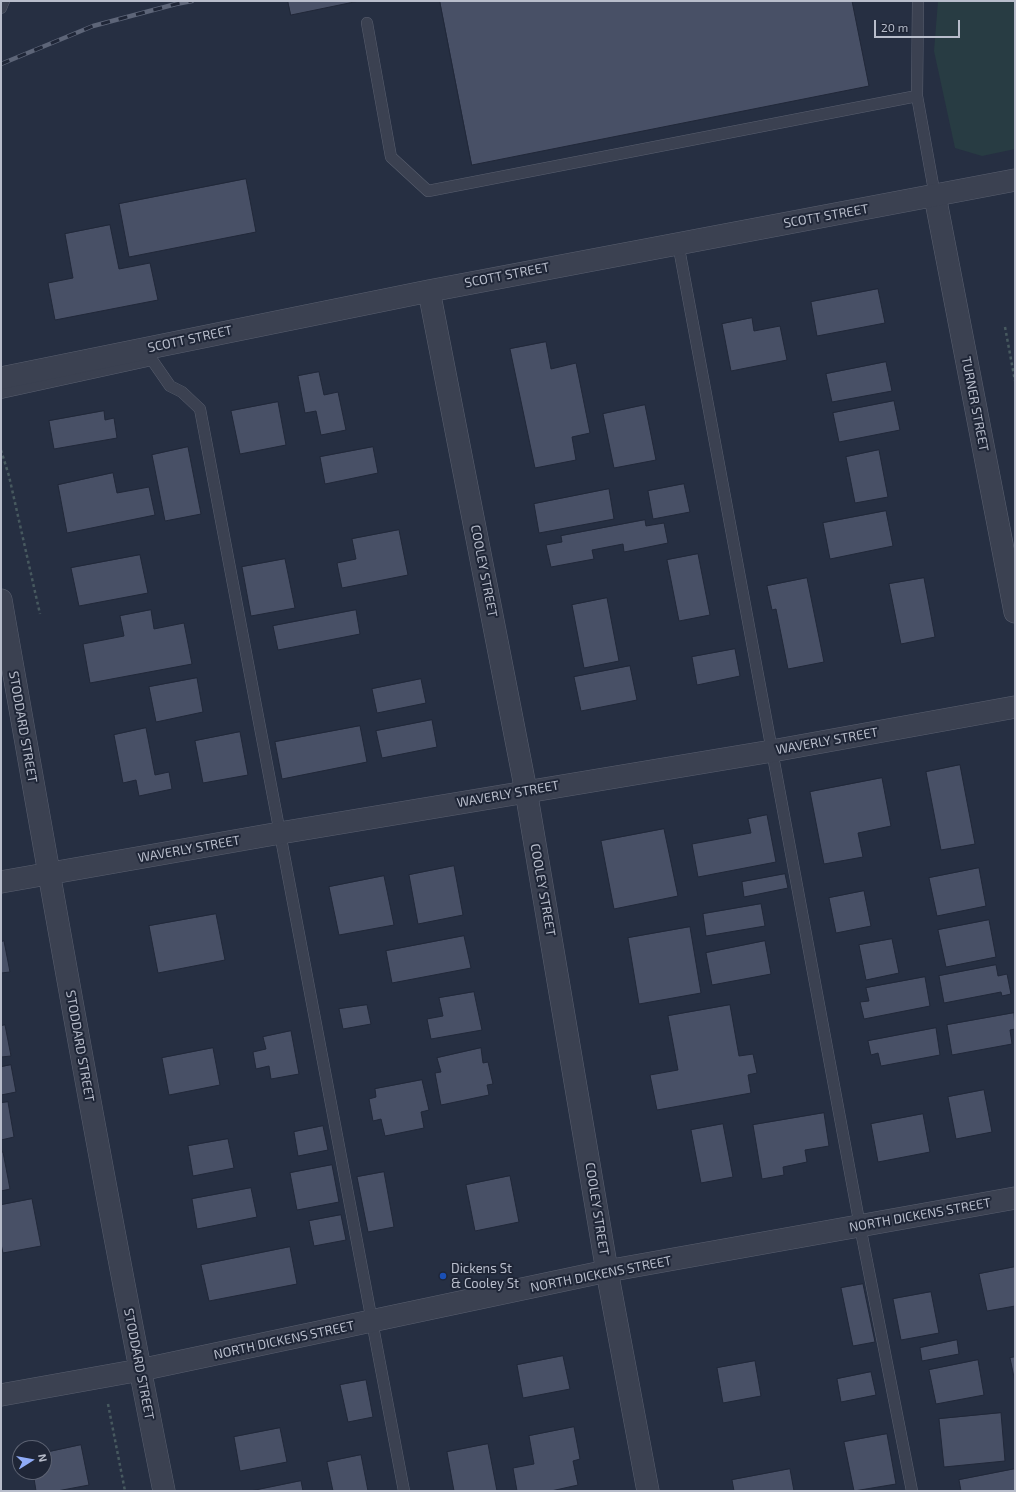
<!DOCTYPE html>
<html>
<head>
<meta charset="utf-8">
<style>
  body { margin:0 }
  #map { position:relative; width:1016px; height:1492px; overflow:hidden; background:#262f42; font-family:"Exo 2",sans-serif }
  canvas { display:block }
  .frame { position:absolute; inset:0; border:2px solid #b8bdcb; pointer-events:none }
  .north { position:absolute; left:12px; top:1440px; width:40px; height:40px; box-sizing:border-box; background:#1f2637; border:1px solid #5c6272; border-radius:50%; rotate:79deg; font-size:11px; font-weight:700; line-height:16px; text-align:center; color:#b8bdcb }
  .north::after { content:''; display:block; margin:auto; width:14px; height:18px; background:#90acf8; clip-path:polygon(50% 0,100% 100%,50% 72%,0 100%) }
  .scale { position:absolute; left:874px; top:20px; width:86px; height:18px; box-sizing:border-box; border:2px solid #b8bdcb; border-top:0; padding-left:5px; font-size:12px; line-height:14px; white-space:nowrap; color:#b8bdcb; -webkit-text-stroke:3px #1f2637; paint-order:stroke }
</style>
</head>
<body>
<div id="map">
<canvas width="1016" height="1492"></canvas>
<div class="frame"></div>
<div class="north">N</div>
<div class="scale">20 m</div>
</div>
<script>
const c = document.querySelector('canvas').getContext('2d');
c.lineJoin = 'round';
function paint(path, color) { c.fillStyle = color; c.fill(path, 'evenodd'); }
function strokePath(path, color, width, dash) { c.strokeStyle = color; c.lineWidth = width; c.lineCap = dash ? 'butt' : 'round'; c.setLineDash(dash || []); c.stroke(path); }
function label(font, color, halo, rows, align = 'center') {
  c.font = font + ' "Exo 2",sans-serif'; c.lineWidth = 4; c.setLineDash([]); c.textBaseline = 'middle'; c.strokeStyle = halo; c.fillStyle = color; for (const [text, x, y, turn = 0] of rows) {
    c.save(); c.translate(x, y); c.rotate((+turn || 0) * Math.PI / 180); c.textAlign = isNaN(turn) ? turn : align; if (halo) c.strokeText(text, 0, 0); c.fillText(text, 0, 0); c.restore();
  }
}
const green = new Path2D(`
  M938,1H1015V149L982,156L955,148L934,51Z`);
const building = new Path2D(`
  M288,1H359L291,15Z
  M440,1H852L869,86L472,165Z
  M246,179L256,232L129,257L119,204Z
  M110,225L119,269L150,263L158,300L55,320L48,283L73,278L65,234Z
  M878,289L885,323L817,336L811,302Z
  M752,318L754,331L780,326L787,360L731,371L722,324Z
  M546,342L551,369L576,363L590,433L572,437L576,460L535,468L510,349Z
  M886,362L892,391L832,402L826,374Z
  M319,372L324,395L338,392L346,430L321,435L316,411L305,413L298,376Z
  M894,401L900,430L839,442L833,413Z
  M278,402L286,445L240,454L231,411Z
  M645,405L656,460L614,468L603,414Z
  M104,411L105,420L114,418L117,438L54,449L49,421Z
  M188,447L201,514L165,521L152,455Z
  M373,447L378,473L325,484L320,457Z
  M879,450L888,497L855,503L846,457Z
  M113,473L117,493L149,487L155,515L67,533L58,485Z
  M684,484L690,512L653,519L648,491Z
  M609,489L614,519L539,533L534,504Z
  M886,511L893,546L830,559L823,523Z
  M645,520L646,526L664,523L668,543L624,552L623,544L592,550L594,559L551,567L546,545L562,542L561,536Z
  M399,530L408,575L342,588L337,563L356,559L352,539Z
  M698,554L710,615L679,621L667,560Z
  M140,555L148,593L79,606L71,568Z
  M285,559L295,608L251,616L242,567Z
  M807,578L824,662L788,669L776,609L772,610L767,586Z
  M924,578L935,637L901,644L889,584Z
  M607,598L619,661L584,668L572,605Z
  M151,610L154,629L184,623L192,664L90,683L83,644L124,636L120,616Z
  M356,610L360,634L278,650L273,626Z
  M735,649L740,676L697,685L692,657Z
  M630,666L637,700L581,711L574,677Z
  M197,678L203,712L156,722L149,687Z
  M421,679L426,703L377,713L372,689Z
  M432,720L437,747L382,758L376,731Z
  M360,726L367,762L282,779L275,742Z
  M146,728L155,775L169,772L172,789L139,796L136,780L123,783L114,735Z
  M240,732L248,775L203,783L195,741Z
  M960,765L975,844L941,850L926,772Z
  M882,778L891,826L858,833L863,857L824,864L810,792Z
  M767,815L776,862L698,877L692,844L751,833L748,819Z
  M664,829L678,896L614,909L601,841Z
  M454,866L463,915L418,924L409,875Z
  M979,868L986,906L937,916L929,878Z
  M785,874L788,888L744,897L742,882Z
  M384,876L394,925L339,935L329,887Z
  M864,891L871,926L836,933L829,898Z
  M761,904L765,926L706,936L703,914Z
  M216,914L225,960L158,973L149,926Z
  M989,920L996,957L946,967L938,930Z
  M690,927L701,993L639,1004L628,938Z
  M464,936L471,968L392,983L386,951Z
  M892,939L899,973L866,980L859,945Z
  M4,941L10,972L1,973V942Z
  M765,941L771,974L712,985L706,953Z
  M996,965L998,976L1007,974L1011,994L1002,996L1001,992L944,1003L939,976Z
  M925,977L930,1006L864,1019L860,1002L869,1001L866,988Z
  M474,992L482,1030L431,1039L427,1019L443,1016L439,998Z
  M367,1005L371,1024L343,1029L339,1009Z
  M730,1005L739,1056L753,1054L757,1073L748,1075L751,1093L657,1110L650,1075L678,1070L668,1016Z
  M1014,1013L1015,1029L1010,1030L1012,1044L952,1055L947,1025Z
  M5,1025L11,1056L1,1057V1026Z
  M936,1028L940,1055L881,1066L878,1053L871,1055L868,1041Z
  M291,1031L299,1074L271,1079L269,1066L256,1069L253,1052L266,1049L263,1037Z
  M213,1048L220,1085L169,1095L162,1058Z
  M481,1048L483,1063L488,1062L493,1084L487,1085L489,1095L441,1105L435,1073L441,1072L437,1058Z
  M11,1065L16,1092L1,1095V1067Z
  M422,1080L429,1110L421,1112L424,1128L385,1136L381,1119L373,1121L369,1099L376,1097L375,1089Z
  M984,1090L992,1132L956,1139L948,1097Z
  M8,1102L14,1137L1,1140V1103Z
  M824,1113L829,1146L805,1150L807,1162L783,1167L784,1175L762,1179L753,1125Z
  M923,1114L930,1152L878,1162L871,1124Z
  M723,1124L733,1177L701,1183L691,1130Z
  M323,1126L328,1150L298,1156L294,1132Z
  M228,1139L234,1168L193,1176L188,1146Z
  M1,1152H3L10,1189L1,1191Z
  M332,1165L339,1202L297,1210L290,1173Z
  M384,1172L394,1227L368,1232L357,1177Z
  M510,1176L519,1222L475,1231L466,1185Z
  M251,1188L257,1217L197,1229L192,1199Z
  M32,1199L41,1246L3,1253L1,1244V1205Z
  M341,1215L346,1240L314,1246L309,1221Z
  M290,1247L297,1284L209,1301L201,1265Z
  M1015,1267V1306L987,1311L979,1274Z
  M863,1284L875,1342L853,1346L841,1288Z
  M931,1292L939,1333L901,1340L893,1299Z
  M957,1340L959,1354L922,1361L920,1348Z
  M563,1356L570,1389L523,1398L517,1365Z
  M1015,1357V1382L1010,1358Z
  M978,1360L984,1395L936,1404L929,1370Z
  M755,1361L761,1396L723,1403L717,1368Z
  M871,1372L876,1395L841,1402L837,1379Z
  M366,1380L373,1417L348,1422L340,1385Z
  M1001,1413L1005,1461L944,1467L939,1419Z
  M574,1427L580,1459L573,1461L578,1485L551,1491H517L513,1468L534,1464L529,1436Z
  M280,1428L287,1462L240,1471L234,1437Z
  M887,1434L896,1484L854,1491L844,1442Z
  M488,1444L497,1491H454L447,1452Z
  M81,1445L89,1485L57,1491H36L33,1472H44V1453Z
  M361,1455L368,1491H333L327,1462Z
  M790,1469L794,1491H734L732,1480Z
  M1015,1469V1491H961L959,1480Z
  M301,1481L303,1491H251Z`);
const path = new Path2D(`
  M1005,327L1015,381
  M1,450L9,476L40,614
  M108,1404L125,1491`);
const service = new Path2D(`
  M918,1L917,96L935,196
  M1,8L4,1
  M367,23L391,157L428,191L917,96
  M678,243L860,1226L912,1491
  M1,393L152,360L170,386L182,392L200,409L404,1491`);
const minor = new Path2D(`
  M935,196L1015,612
  M1,600C53,897 105,1195 164,1491
  M1,882L280,833L772,751L1015,707
  M1,1395L140,1370L607,1271L1015,1198`);
const tertiary = new Path2D(`
  M429,291L526,791L607,1271L648,1491
  M1,378L429,291L1015,180`);
const rail = new Path2D(`
  M1,64L93,26L176,4L192,1`);
const markers = [
  [443,1276,4,"#1a4fb4"]
];
const streetNames = [
  ["SCOTT STREET",826,216,-10],
  ["SCOTT STREET",507,275,-11],
  ["SCOTT STREET",190,339,-12],
  ["TURNER STREET",975,404,79],
  ["COOLEY STREET",484,571,79],
  ["STODDARD STREET",23,727,80],
  ["WAVERLY STREET",827,741,-10],
  ["WAVERLY STREET",508,794,-10],
  ["WAVERLY STREET",189,849,-10],
  ["COOLEY STREET",543,890,80],
  ["STODDARD STREET",80,1046,80],
  ["COOLEY STREET",597,1209,81],
  ["NORTH DICKENS STREET",920,1215,-10],
  ["NORTH DICKENS STREET",601,1274,-11],
  ["NORTH DICKENS STREET",284,1340,-12],
  ["STODDARD STREET",139,1364,79]
];
const poiNames = [
  ["Dickens St",451,1269],
  ["& Cooley St",451,1284]
];
paint(green, '#283c43');
paint(building, '#485066');
strokePath(building, '#212839', 1);
strokePath(service, '#595f6f', 12);
strokePath(minor, '#595f6f', 23);
strokePath(tertiary, '#595f6f', 23);
strokePath(path, '#47595f', 2.5, [3, 3]);
strokePath(service, '#3b4151', 11);
strokePath(minor, '#3b4151', 22);
strokePath(tertiary, '#3b4151', 22);
strokePath(rail, '#5d6578', 4.5);
strokePath(rail, '#1f2637', 3, [9]);
for (const [x, y, r, color] of markers) { const dot = new Path2D(); dot.arc(x, y, r, 0, 2 * Math.PI); c.fillStyle = color; c.fill(dot); strokePath(dot, '#1f2637', 1.5); }
label('13px', '#b8bdcb', '#1f2637', streetNames);
label('13px', '#b8bdcb', '#1f2637', poiNames, 'left');
</script>
</body>
</html>
